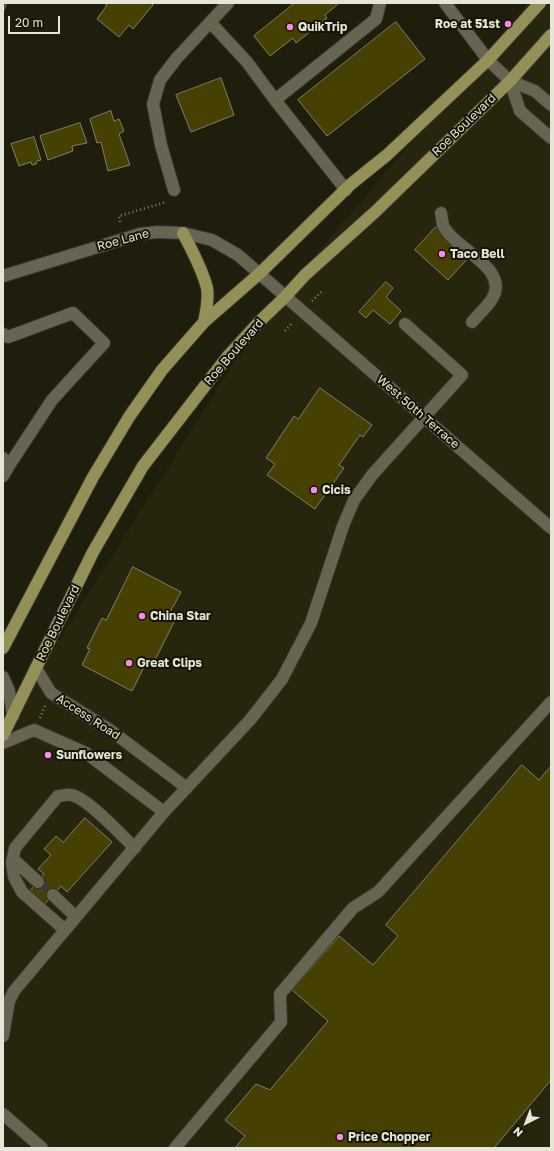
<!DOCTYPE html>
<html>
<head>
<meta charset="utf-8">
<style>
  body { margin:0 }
  #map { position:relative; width:554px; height:1151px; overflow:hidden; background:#1f1e0d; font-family:"Golos Text",sans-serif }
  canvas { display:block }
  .frame { position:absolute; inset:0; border:4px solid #e6e5da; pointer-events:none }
  .north { position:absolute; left:506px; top:1103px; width:40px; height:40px; -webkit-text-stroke:3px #161505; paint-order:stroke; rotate:222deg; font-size:11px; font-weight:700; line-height:16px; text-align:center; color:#e6e5da }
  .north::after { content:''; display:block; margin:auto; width:14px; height:18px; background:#e6e5da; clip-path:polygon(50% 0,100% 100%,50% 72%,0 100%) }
  .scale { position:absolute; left:8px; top:16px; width:52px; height:18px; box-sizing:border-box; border:2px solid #e6e5da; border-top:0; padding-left:5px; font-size:12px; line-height:14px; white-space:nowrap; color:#e6e5da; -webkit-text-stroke:3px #161505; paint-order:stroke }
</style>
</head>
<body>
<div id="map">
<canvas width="554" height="1151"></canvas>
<div class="frame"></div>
<div class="north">N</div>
<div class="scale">20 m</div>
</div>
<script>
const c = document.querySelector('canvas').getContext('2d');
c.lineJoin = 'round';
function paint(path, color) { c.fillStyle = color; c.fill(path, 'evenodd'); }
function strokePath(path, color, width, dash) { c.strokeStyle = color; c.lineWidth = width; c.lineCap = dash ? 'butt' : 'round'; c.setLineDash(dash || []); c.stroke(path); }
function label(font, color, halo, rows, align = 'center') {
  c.font = font + ' "Golos Text",sans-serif'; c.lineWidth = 4; c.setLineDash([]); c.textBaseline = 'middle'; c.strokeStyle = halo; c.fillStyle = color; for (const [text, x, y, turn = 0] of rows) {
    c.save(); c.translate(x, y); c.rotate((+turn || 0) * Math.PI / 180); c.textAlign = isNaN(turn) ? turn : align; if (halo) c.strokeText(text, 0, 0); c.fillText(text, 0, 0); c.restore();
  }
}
const built = new Path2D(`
  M528,3H551V1148H5L3,1146V729L260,321Z`);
const building = new Path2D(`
  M3,3H7L3,12Z
  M104,3H152L153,5L133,29L129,25L119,37L97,19L107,5Z
  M295,3H339L325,15L327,18L296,43L293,38L270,56L254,36Z
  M396,22L425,59L327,136L298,100Z
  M221,78L234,115L191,132L176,95Z
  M111,111L114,121L119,119L124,131L119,134L130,165L108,171L101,142L97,143L90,119Z
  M80,123L87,143L72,146L73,151L48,160L40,136Z
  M34,137L41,160L37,161L36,164L32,165L31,162L19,166L11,144Z
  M436,227L469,257L448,280L415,250Z
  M386,282L393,288L386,297L401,311L390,324L373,310L366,318L359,312Z
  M320,388L372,425L363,437L360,435L339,465L344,468L315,509L267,475L275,464L266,458L294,416L298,419Z
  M133,567L181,592L167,618L174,622L152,666L146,663L132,691L82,665L90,649L87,648L102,618L106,620Z
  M522,765L539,780L551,766V1080L494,1148H235L245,1136L225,1120L256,1084L270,1090L328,1021L292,990L339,936L373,965L398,936L386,925Z
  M85,818L112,842L67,892L61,886L44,905L29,892L44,874L38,869L51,855L44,849L56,836L63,842Z`);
const minorTunnel = new Path2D(`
  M38,882L53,895`);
const path = new Path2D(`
  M120,222L119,216L166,202
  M312,301L322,291
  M285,331L293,322
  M40,718L45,706`);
const minor = new Path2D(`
  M445,3L488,60L510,81L535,91L551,105
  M210,22L247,62L275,100
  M510,81L520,111L551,138
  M174,190L161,145L153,104L160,80L176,59L228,3
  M346,190L275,100L376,19L380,3
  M441,213C442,217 442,222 443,225C453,249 511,267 492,299C487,307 478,315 472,322
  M3,276L140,234L157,232L183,233L212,240L238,255L551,528
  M3,334L8,337L73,313L104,343L52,400L10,464L3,458
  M3,476L10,464
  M36,668L51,693L110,730L187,788
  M3,677L9,691L13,716
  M3,743L34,730L86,753L164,812
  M13,859L38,882
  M53,895L76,917
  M65,930L22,892L14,877L12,863L15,848L58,796C62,796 67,794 71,795C87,797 122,836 135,848
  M3,1036L9,1001L14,991L164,812L250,720L282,679L311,623L343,526L354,500L372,475L462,375L405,324
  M3,1114L42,1148
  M175,1148L281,1022L280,994L353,908L378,892L551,702`);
const major = new Path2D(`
  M183,233C192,251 202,268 207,288C209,299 206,312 204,322
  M3,648L93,477L129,417L162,370L204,322L259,274L351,184L387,155L488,60L540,3
  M3,735L93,552L143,466L228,356L260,321L285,297L305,275L375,212L510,81L551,35`);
const markers = [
  [508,24,4,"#f589ee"],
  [290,27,4,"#f589ee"],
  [442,254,4,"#f589ee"],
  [314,490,4,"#f589ee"],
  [142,616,4,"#f589ee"],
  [129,663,4,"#f589ee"],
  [48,755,4,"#f589ee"],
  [340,1137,4,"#f589ee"]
];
const poiNames = [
  ["Roe at 51st",500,24,"right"],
  ["QuikTrip",298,27],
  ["Taco Bell",450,254],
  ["Cicis",322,490],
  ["China Star",150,616],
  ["Great Clips",137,663],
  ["Sunflowers",56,755],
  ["Price Chopper",348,1137]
];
const streetNames = [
  ["Roe Boulevard",464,125,-44],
  ["Roe Lane",123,240,-15],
  ["Roe Boulevard",234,352,-49],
  ["West 50th Terrace",418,412,41],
  ["Roe Boulevard",58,623,-64],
  ["Access Road",88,717,33]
];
paint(built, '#27250d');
paint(building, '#464103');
strokePath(building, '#807e6b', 1);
strokePath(minorTunnel, '#3d3c2c', 12, [12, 6]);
strokePath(minor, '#35342c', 14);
strokePath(major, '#35342c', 14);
strokePath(path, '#838274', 2.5, [1, 3]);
strokePath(minor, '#676552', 12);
strokePath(major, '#959057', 12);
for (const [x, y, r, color] of markers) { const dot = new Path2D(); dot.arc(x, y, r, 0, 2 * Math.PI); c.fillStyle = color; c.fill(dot); strokePath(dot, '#161505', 1.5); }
label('bold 12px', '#e6e5da', '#161505', poiNames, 'left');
label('12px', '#e6e5da', '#161505', streetNames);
</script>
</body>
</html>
